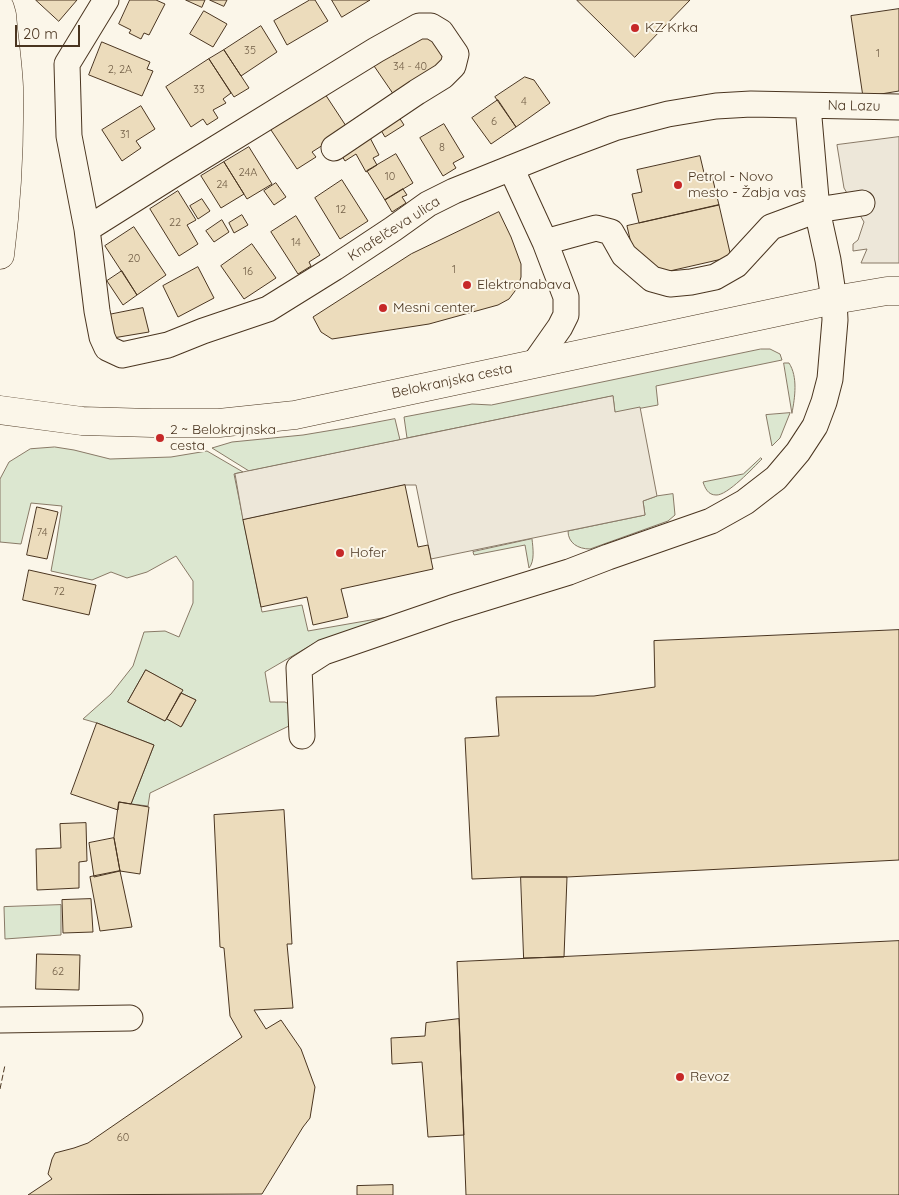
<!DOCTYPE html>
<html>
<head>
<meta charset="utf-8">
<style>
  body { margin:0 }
  #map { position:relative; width:899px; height:1195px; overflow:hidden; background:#fbf6e9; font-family:Quicksand,sans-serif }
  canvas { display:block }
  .scale { position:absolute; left:15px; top:25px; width:65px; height:22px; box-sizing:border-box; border:2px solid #4a3520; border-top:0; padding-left:6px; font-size:15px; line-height:18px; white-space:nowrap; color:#4a3520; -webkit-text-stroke:4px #fbf6e9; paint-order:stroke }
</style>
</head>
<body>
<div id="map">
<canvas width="899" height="1195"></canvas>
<div class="scale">20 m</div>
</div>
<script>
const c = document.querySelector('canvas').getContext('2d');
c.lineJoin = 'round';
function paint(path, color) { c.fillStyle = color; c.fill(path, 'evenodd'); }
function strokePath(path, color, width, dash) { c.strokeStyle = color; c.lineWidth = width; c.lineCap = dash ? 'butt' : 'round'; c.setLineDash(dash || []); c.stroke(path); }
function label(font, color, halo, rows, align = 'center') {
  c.font = font + ' Quicksand,sans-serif'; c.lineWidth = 4; c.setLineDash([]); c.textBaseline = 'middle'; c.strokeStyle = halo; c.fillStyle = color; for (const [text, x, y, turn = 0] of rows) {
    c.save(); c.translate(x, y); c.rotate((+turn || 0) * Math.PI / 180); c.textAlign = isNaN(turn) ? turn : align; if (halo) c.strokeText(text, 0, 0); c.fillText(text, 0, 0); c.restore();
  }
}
const green = new Path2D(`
  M761,349H770L780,354L782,360L656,386L658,405L615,413L613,396L407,438L404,417L472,404L491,405Z
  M784,363H789C798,377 795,397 792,413Z
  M790,413L780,438L772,446L766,415Z
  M395,419L400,440L249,471L212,448L232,442L303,435L351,427Z
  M55,447L74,450L110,459L171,457L207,451L243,472L234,474L262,612L302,605L308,631L388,617L313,644L265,672L270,702H285L289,704L291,725L150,793L148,806L131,804L154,745L97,723L83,719L111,694L133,666L144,632L165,631L179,637L193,603V581L176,556L147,572L127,578L111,572L92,580L51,571L56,544L62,506L31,503L21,544L0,542V479L9,462L30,449ZM146,670L182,690L181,693L196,700L182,726L167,719L165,721L128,702Z
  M761,458L762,459C754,467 727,496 716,495C708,495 705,488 703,482L743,474Z
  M673,494L675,515L668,521L590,549C578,549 568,543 568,531L645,515L643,501L657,496Z
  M532,539C533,548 535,561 529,568L525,545L474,555L473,552Z
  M61,905V935L5,939L4,907Z`);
const parking = new Path2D(`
  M899,137V263H861L867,249L853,251V244L858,240L864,222L844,188L837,145Z
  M613,396L615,412L640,407L657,496L643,501L645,515L431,559L416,485H405L243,520L235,474Z`);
const building = new Path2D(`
  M36,0H77L59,21Z
  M130,0H156L165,4L149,35L144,33L141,39L129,33L131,30L119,24Z
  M186,0H205L202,7Z
  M210,0H227L224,6Z
  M310,0H315L328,21L287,45L274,21Z
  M332,0H370L342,17Z
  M577,0H690L635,57Z
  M899,9V91L863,97L851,16Z
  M204,11L227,24L213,47L190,34Z
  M261,26L277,52L241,76L224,50Z
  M427,31L450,63L396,98L372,63L390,51L393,55Z
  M102,42L150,62L147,69L153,71L142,96L89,75Z
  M224,50L249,88L234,97L209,59Z
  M209,59L231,93L223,99L226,103L213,110L218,118L207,125L203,119L191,127L166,87Z
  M525,77L534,80L550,103L516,127L495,97Z
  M325,94L348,129L312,152L316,157L297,169L271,130Z
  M498,100L516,127L491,144L472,118Z
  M141,106L155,129L136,141L141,148L122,161L102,130Z
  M397,114L404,125L385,137L379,127Z
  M444,124L464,157L453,163L456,168L443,176L420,138Z
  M368,134L379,155L373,158L377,165L366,172L356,154L345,161L339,151Z
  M249,147L272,184L247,199L224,162Z
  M396,154L413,183L385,200L367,171Z
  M700,156L705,177L712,176L719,205L639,223L632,194L642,192L637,170Z
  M224,162L244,194L221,208L201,176Z
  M342,180L368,221L340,239L315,198Z
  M276,183L286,197L274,205L264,191Z
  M403,189L407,195L402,197L406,203L392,212L385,200Z
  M178,191L196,220L187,225L198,244L179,256L150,209Z
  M202,199L210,211L198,219L190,206Z
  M719,205L731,257L639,278L627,226Z
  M499,212L511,237L521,264V277L518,287L509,299L498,305L429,324L332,339L321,332L313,317L411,254Z
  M242,215L248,225L234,233L229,223Z
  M296,216L320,255L309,262L311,266L298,274L271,232Z
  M222,220L229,232L214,242L206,231Z
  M134,227L166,275L137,295L105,246Z
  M252,244L276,278L244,299L221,266Z
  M198,267L214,298L178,317L163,286Z
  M122,271L137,295L123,305L107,281Z
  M143,308L149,332L113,338L108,315Z
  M405,485L418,547L428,545L433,569L341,589L348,617L313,625L307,597L261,607L243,520Z
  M37,507L58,512L47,559L27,555Z
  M29,570L96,585L89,615L23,600Z
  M899,630V860L567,877H521L472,879L465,738L499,736L496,697L594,696L655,687L654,641Z
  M146,670L183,690L165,721L128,702Z
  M181,693L196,700L181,727L167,719Z
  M97,723L154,745L131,804L119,802L118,810L71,794Z
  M119,802L149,807L140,874L120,871L114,838Z
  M284,810L292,944H287L293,1008L254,1010L266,1029L281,1020L301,1049L315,1087L310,1118L303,1127L262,1194L28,1195L52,1179L48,1174L52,1159L55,1153L74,1148L88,1143L242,1037L230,1016L224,948L220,947L214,815Z
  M86,823L87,861L79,862V888L37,890L36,849L61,848L60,824Z
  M114,838L120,871L94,877L89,843Z
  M120,871L132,927L100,931L90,877Z
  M521,877H567L564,957L524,958Z
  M91,899L93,932L63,933L62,900Z
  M899,941V1195H466L457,962Z
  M37,954L80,955L79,990L36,989Z
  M459,1019L464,1135L428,1137L422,1062L392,1064L391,1038L425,1036L426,1023Z
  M393,1185V1195H357V1186Z`);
const minor = new Path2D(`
  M106,0L67,64L69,136L87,229L97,311L102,337L107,348L122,355L168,345L203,331L268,309L334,268L393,229L428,204L454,191L561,148L614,128L668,114L716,106L751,104L899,107
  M511,168L545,242L566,297V315L560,327L534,364
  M87,229L176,173L376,50L419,26H431L441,32L456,54L453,66L443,76L417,92L334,148
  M545,242L596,228L611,232L624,255L652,279L670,284L691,282L715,277L736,265L771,227L817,210L862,203
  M302,736L299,668L324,652L452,608L569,572L608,557L711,521L745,502L776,478L798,452L815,426L824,402L830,379L835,320L834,300L828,260L817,210L808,106
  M0,1020L130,1018`);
const major = new Path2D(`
  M0,8L2,15C4,39 8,63 9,87C10,143 7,200 0,255
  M0,410L82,421L152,423H219L295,415L834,300L887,291H899`);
const fence = new Path2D(`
  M0,1089L5,1065`);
const markers = [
  [635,28,5,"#c62828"],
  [678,185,5,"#c62828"],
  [467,285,5,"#c62828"],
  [383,308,5,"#c62828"],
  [160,438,5,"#c62828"],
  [340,553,5,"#c62828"],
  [680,1077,5,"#c62828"]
];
const numberNames = [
  ["35",250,51],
  ["1",878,54],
  ["34 - 40",410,67],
  ["2, 2A",120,70],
  ["33",199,90],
  ["4",524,102],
  ["6",494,122],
  ["31",125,135],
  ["8",442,148],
  ["24A",248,173],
  ["10",390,177],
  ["24",222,185],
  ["12",341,210],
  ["22",175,223],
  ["14",296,243],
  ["20",134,259],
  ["1",454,270],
  ["16",248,272],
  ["74",42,533],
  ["72",59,592],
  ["62",58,972],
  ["60",123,1138]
];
const poiNames = [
  ["KZ Krka",645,28],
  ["Petrol - Novo",688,177],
  ["mesto - Žabja vas",688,193],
  ["Elektronabava",477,285],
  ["Mesni center",393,308],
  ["2 ~ Belokrajnska",170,430],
  ["cesta",170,446],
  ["Hofer",350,553],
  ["Revoz",690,1077]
];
const streetNames = [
  ["Na Lazu",854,106,1],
  ["Knafelčeva ulica",394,229,-33],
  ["Belokranjska cesta",452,381,-12]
];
paint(green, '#dce7d0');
strokePath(green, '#887966', 1);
paint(parking, '#ede7d9');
strokePath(parking, '#887966', 1);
paint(building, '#ecdcbc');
strokePath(building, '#4a3520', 1);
strokePath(minor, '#4a3520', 27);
strokePath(major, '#4a3520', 29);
strokePath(minor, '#fbf6e9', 25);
strokePath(major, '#fbf6e9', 28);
strokePath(fence, '#4a3520', 1, [6, 2.5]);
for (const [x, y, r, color] of markers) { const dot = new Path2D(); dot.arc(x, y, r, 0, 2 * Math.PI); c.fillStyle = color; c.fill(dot); strokePath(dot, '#fbf6e9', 2); }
label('11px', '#725f47', null, numberNames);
label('14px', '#4a3520', '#fbf6e9', poiNames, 'left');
label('14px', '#4a3520', '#fbf6e9', streetNames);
</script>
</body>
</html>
